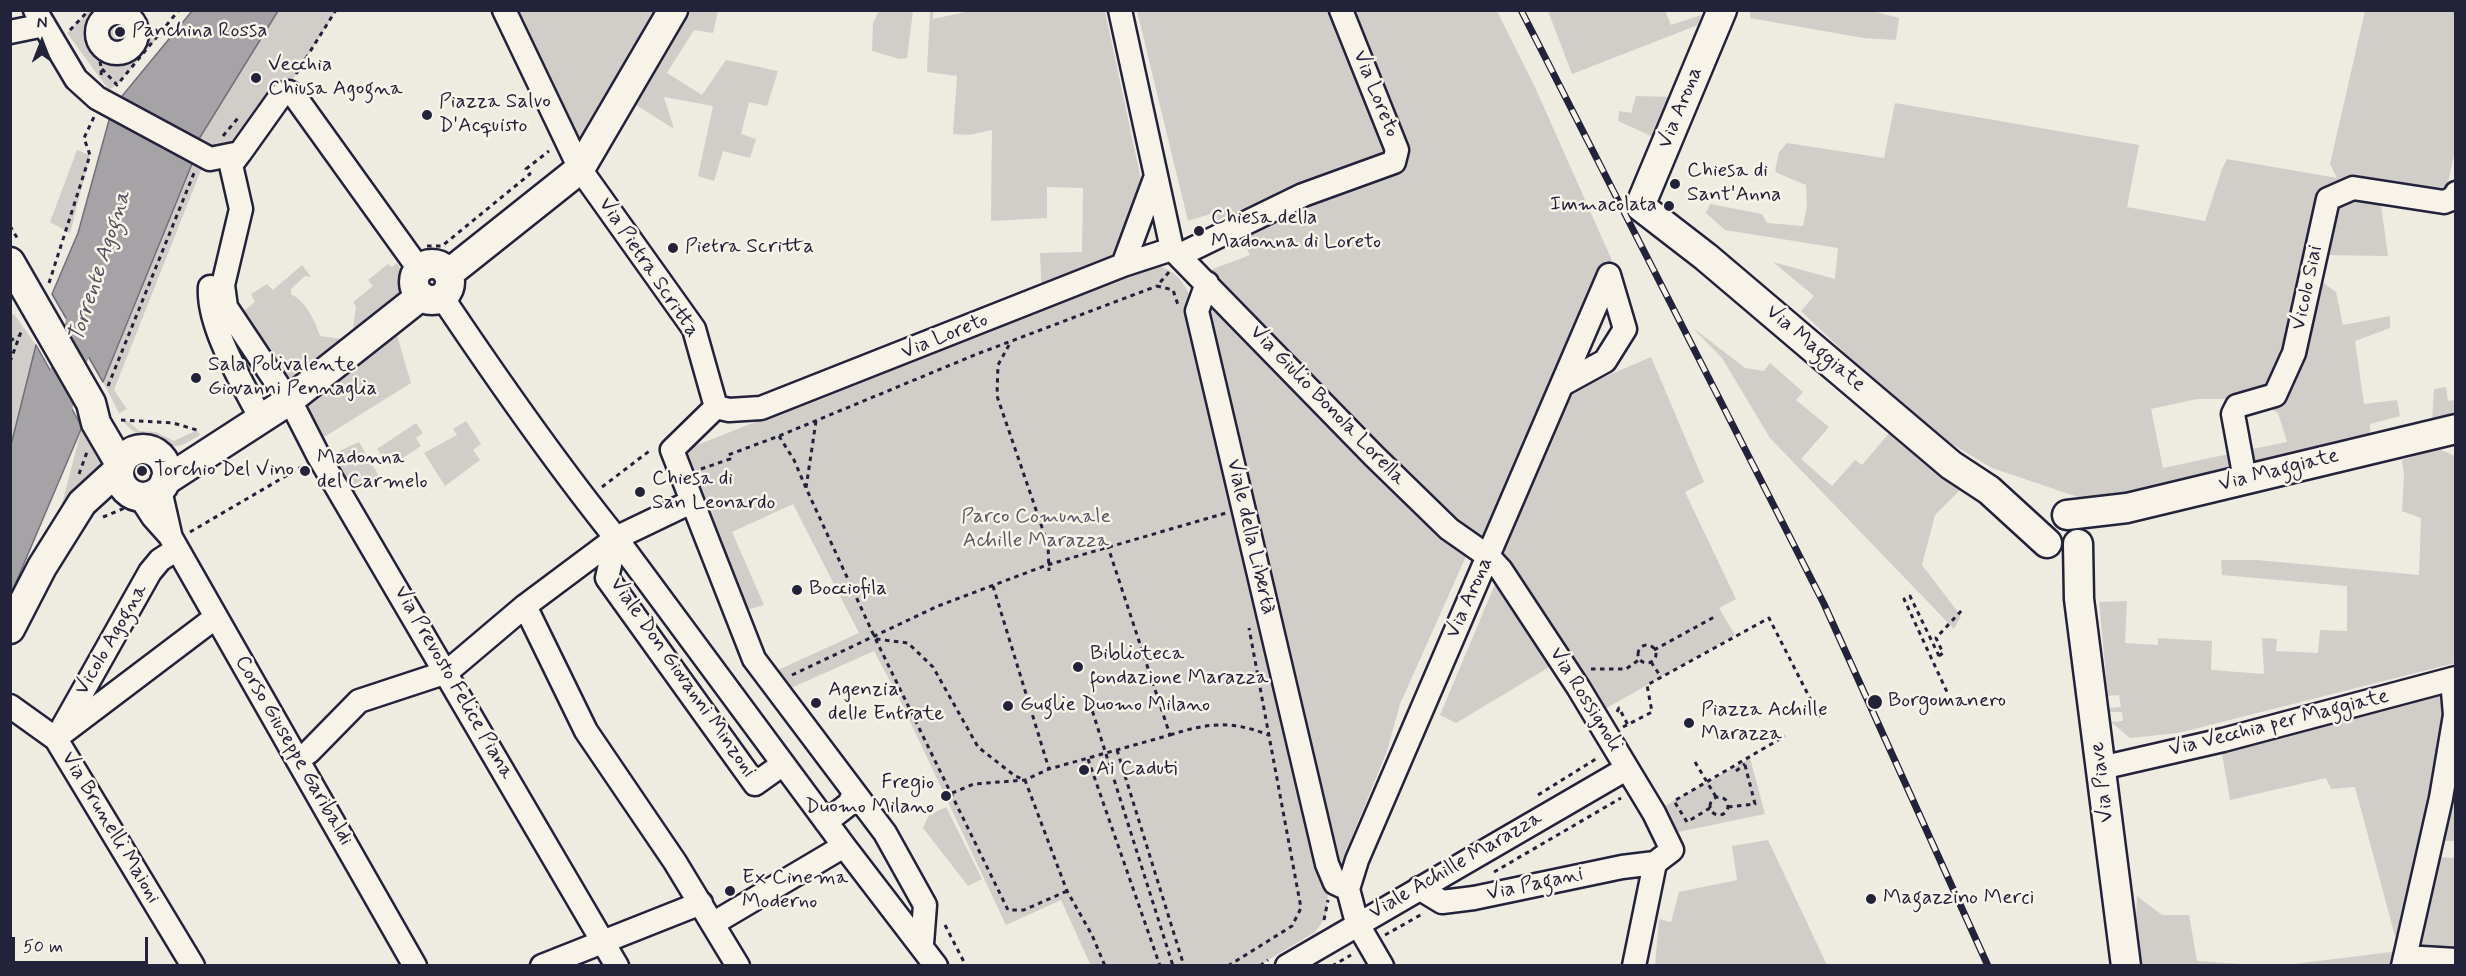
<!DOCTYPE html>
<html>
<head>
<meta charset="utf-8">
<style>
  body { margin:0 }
  #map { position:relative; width:2466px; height:976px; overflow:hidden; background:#eeebe1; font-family:Mynerve,sans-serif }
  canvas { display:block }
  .frame { position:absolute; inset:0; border:12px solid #22223b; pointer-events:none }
  .north { position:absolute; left:12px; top:12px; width:60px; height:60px; -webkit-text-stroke:4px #f7f3e8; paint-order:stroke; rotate:0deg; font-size:16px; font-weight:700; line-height:24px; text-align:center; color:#22223b }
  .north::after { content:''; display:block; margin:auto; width:21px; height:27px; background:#22223b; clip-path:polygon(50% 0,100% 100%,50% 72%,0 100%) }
  .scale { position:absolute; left:12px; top:937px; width:136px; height:27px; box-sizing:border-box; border:3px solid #22223b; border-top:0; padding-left:8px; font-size:18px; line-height:21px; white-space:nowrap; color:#22223b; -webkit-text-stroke:4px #f7f3e8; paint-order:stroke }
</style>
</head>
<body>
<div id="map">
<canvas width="2466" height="976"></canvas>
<div class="frame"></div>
<div class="north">N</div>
<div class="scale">50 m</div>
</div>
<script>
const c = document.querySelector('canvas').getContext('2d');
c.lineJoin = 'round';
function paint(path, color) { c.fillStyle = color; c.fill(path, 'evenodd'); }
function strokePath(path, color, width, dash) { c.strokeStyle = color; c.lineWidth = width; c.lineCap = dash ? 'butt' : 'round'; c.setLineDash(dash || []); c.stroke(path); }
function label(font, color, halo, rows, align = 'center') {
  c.font = font + ' Mynerve,sans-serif'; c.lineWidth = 5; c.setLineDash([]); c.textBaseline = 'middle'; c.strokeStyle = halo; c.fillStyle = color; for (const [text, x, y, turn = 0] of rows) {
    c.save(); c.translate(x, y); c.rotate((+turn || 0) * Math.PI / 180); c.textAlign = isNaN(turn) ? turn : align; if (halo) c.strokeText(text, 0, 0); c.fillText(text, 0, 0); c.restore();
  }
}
const green = new Path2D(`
  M975,10L1105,11L1142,184L1105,273L1042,298L1040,253L1082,252L1083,188L1047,187V218L991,221L992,130L969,135L953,134L957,76L927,72L930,11H933V19Z
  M128,11L158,37L117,85L109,90L67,33L89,11Z
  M278,11H336L295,76L240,153L225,146L194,147Z
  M505,11H718L713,33L694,30L667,73L702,95L726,60L778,71L767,106L749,102L741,134L756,139L750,158L723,151L714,181L698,176L713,106L664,97L674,129L622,96L580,169Z
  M879,11H913L907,58L900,59L872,51L873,23Z
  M1137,11H1497L1534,85L1614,265L1558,397L1651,357L1704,482L1685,492L1736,599L1719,608L1735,635L1603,710L1546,618L1494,547L1471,545L1400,704L1387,751L1334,881L1197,311L1205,272L1250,255L1239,233L1226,234L1222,220L1213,222L1210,214L1188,221Z
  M1548,11H1665L1671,25L1701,15L1698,25L1572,74Z
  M1750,11H1872L1899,18L1896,40L1863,38L1750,18Z
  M2365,11H2455L2456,146L2448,182L2438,193L2326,191L2291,348L2271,392L2236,399H2197L2151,409L2163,468L2229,454L2232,471L2117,496L2081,498L1992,468L1920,425L1801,311L1814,296L1773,262L1835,279L1838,248L1725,230L1706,213L1710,204L1762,214L1767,223L1803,226L1807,206L1806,185L1775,172L1779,152L1787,143L1884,158L1895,103L2139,145L2127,207L2205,221L2222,169L2227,159L2337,178L2330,164Z
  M1636,96L1672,97L1658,139L1618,121L1619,111L1631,113Z
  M77,150L90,155L70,233L50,222Z
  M194,159L203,165L114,390L127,409L119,413L103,382Z
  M2354,197L2381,205L2388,256L2322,255L2333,209Z
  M397,263L412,287L357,334L353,329L356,307L353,302L373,286L368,280L388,264L392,267Z
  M302,265L311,277L305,276L291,289V294C305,301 315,320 320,336L350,340L288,390L239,315L255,302L251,294L267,284L273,290Z
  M1153,265C1171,268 1181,277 1189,294L1328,894L1326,917L1315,932L1260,965L1091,966L1061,900L1006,925L898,696L874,651L791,688L778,670L859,633L793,504L732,532L764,605L743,611L682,451Z
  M2320,280L2336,292L2343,325L2390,316V328L2355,341L2364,404L2397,400L2400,416L2370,424V435L2251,465L2247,450L2287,442L2278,413L2268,407Z
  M14,314L36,345L11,444L10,316Z
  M1692,327L1745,368L1764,371L1770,363L1803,392L1796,400L1829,427L1801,459L1832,486L1855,460L1862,465L1890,432L1964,486L1935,515L1922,565L1961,616L1954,629L1770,438L1722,358Z
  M396,332L411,383L321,439L302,407Z
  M2446,387L2448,401L2455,400V416L2432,422L2434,389Z
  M123,421H128L139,431L156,432L174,441L197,430L200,435C172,452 178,447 151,438C138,433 132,433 123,421Z
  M466,421L481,444L473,450L480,460L445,486L424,453L457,435L453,429Z
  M416,423L423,433L416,438L421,446L389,467L377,449Z
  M82,427C88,435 97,445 101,455C107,473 75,495 62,504Z
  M359,442L380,478L351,494L330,455Z
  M2439,449L2455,456V663L2178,733L2130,738L2111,722L2123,721L2122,712H2110V708L2121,707L2119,695L2108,696L2099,602L2127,601L2125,643L2158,645V638L2212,641L2211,670L2264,674L2262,638L2277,639L2276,651L2318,653L2320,630L2347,631V586L2222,575L2221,560H2257L2419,575L2421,518L2402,511L2404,475L2402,460Z
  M1501,570L1561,660L1456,723L1440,715Z
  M2447,685L2449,715L2399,965H2286L2399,951L2355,787L2331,789L2326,778L2230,800L2222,754Z
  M1750,758L1765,814L1678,832L1670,824L1661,808Z
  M2455,760V841H2439Z
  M946,807L982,879L968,886L923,828L929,815Z
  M1768,840L1827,965H1655L1659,919L1671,922L1679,892L1737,880L1732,846Z
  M2435,857L2455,858V948L2420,946Z
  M2137,896L2162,915H2189L2197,961L2255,965H2134Z`);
const water = new Path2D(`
  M192,11H278L194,147L118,101Z
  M111,113L194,159L103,382L52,294L78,233Z
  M36,345L82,427L11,594V445Z`);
const river = new Path2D(`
  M47,433L91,296`);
const path = new Path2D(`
  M128,10L129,11
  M143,24L158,37
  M70,30L89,10
  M102,69L117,85L179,10
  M296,74L336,10
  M101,75C104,50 77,39 104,10
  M223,136L238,118
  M10,226L19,241
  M427,246H442L530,174L526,169L549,151
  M1169,272L1157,286L1173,290L1178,305
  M49,283L90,155L84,138L94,117
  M10,341L18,336
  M1009,345L998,365L997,396L1048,545L1049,571
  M10,362L22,329
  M108,386L194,173
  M121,420L173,423L197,430
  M816,421L806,488L875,638L1008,910H1024L1067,891
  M779,436L794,460L806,488
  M701,469L730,459L728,455L779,436L977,354L1157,286
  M79,474L87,452
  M602,487L652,449
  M103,517L125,508
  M190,532L303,466
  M993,586L1049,769L1170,735L1108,547
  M876,639L908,643L933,667L978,747L1015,776L1025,780L1067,891L1092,935L1105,966
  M1638 654a9 9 0 1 1 18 0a9 9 0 1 1-18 0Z
  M1654,650L1716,616
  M1939,656L1910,596L1904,599L1947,692
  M1939,656L1943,653L1936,638L1962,610
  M1651,662L1661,677
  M1591,669H1626L1640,659
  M792,675L938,606L1047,565L1226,513
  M1087,694L1173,966
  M1617,712L1619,708L1628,725
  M1623,727L1652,712L1647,685L1769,618L1820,718
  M1170,735C1208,723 1230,720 1269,735
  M1117,750L1184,966
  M1088,759L1160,966
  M1695,762L1716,797
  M1736,771L1745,764
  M952,793L974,784L1025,780L1049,769
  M1538,795L1599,757
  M1710 806a9 9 0 1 1 18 0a9 9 0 1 1-18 0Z
  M1728,807L1755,804L1744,761
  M1710,808L1687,822L1674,801L1785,736
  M1494,872L1621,798
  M1324,920L1328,900
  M945,925L966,966
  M1385,935L1424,913
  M1228,966L1292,926L1301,908L1249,628
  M1260,966L1268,960
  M1332,966L1351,955`);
const minor = new Path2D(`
  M35,10L76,79L97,98L210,159L240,153L282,94L289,92L294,95L419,269
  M504,10L580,169L694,329L716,407
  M1120,10L1172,249
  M97 33a20 20 0 1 1 40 0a20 20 0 1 1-40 0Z
  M10,32L44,25
  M240,153L231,165L241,209L223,285L226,307L296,412L319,457L617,966
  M1172,249L1374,456L1449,529L1489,557L1501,570L1578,687L1654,813L1672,850L1655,863
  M1180,255L1303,195L1394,162L1397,150L1341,10
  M1123,265L1156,176
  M1207,283L1197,311L1327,864L1335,883L1348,889
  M210,287C207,326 243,384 261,419
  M442,297C497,379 554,461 616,538L844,846L936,966
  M1563,384L1605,361L1625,329L1609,275
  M716,407L672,450L754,659L885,833L925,905L922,944
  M716,407L729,410L761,408L1123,265L1172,249
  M2245,479L2233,414L2237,406L2275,395L2294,353L2328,199L2353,188L2444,202L2454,198L2456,193
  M160,490L170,534
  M140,497L153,517L170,536L415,966
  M616,538L607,578L755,784L783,764
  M525,606L586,731L675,862L738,966
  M10,706L56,739L193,966
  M64,732L216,617
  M56,739L150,572L160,560L177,549
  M298,759L309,752L359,701L447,672L525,606L616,538L691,502
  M2101,768L2223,740L2456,678
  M826,822L849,804L854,793
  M1419,888L1442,902L1474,898L1622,867L1655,863
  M714,923L844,846
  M2405,957L2456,960
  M542,966L701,903
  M1287,966L1626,769
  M1382,966L1357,923L1348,889L1357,860L1609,275
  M1634,966L1655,863
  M2403,966L2441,798L2455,715L2452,679`);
const major = new Path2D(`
  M1722,10L1640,206L1706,257L1951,465L1989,490L2047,543
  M10,262L91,403L96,423L120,464
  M414 282a18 18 0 1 1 36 0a18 18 0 1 1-36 0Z
  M448,274L580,169L673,10
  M119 473a24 24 0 1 1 48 0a24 24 0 1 1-48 0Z
  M165,481L287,402L421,296
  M2067,515L2127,508L2456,429
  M2078,544L2079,599L2126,966
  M10,629L42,567L82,503L118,470`);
const rail = new Path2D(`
  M1521,10L1824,604L1988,966`);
const markers = [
  [120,32,6,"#22223b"],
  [256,78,6,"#22223b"],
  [427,115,6,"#22223b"],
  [1675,184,6,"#22223b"],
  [1669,206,6,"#22223b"],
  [1199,231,6,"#22223b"],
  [673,248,6,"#22223b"],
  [196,378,6,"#22223b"],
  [142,471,6,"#22223b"],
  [305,471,6,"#22223b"],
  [640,492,6,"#22223b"],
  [797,590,6,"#22223b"],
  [1078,667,6,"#22223b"],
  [1875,702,8,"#22223b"],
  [816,703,6,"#22223b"],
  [1008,706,6,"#22223b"],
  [1689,723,6,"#22223b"],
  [1084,770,6,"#22223b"],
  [946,796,6,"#22223b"],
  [730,891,6,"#22223b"],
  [1871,899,6,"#22223b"]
];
const poiNames = [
  ["Panchina Rossa",132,32],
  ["Vecchia",268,66],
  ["Chiusa Agogna",268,90],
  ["Piazza Salvo",439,103],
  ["D'Acquisto",439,127],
  ["Chiesa di",1687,172],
  ["Sant'Anna",1687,196],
  ["Immacolata",1657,206,"right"],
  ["Chiesa della",1211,219],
  ["Madonna di Loreto",1211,243],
  ["Pietra Scritta",685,248],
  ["Sala Polivalente",208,366],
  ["Giovanni Pennaglia",208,390],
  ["Madonna",317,459],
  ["del Carmelo",317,483],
  ["Torchio Del Vino",154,471],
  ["Chiesa di",652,480],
  ["San Leonardo",652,504],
  ["Bocciofila",809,590],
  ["Biblioteca",1090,655],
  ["fondazione Marazza",1090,679],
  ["Agenzia",828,691],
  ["delle Entrate",828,715],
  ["Borgomanero",1888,702],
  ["Guglie Duomo Milano",1020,706],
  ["Piazza Achille",1701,711],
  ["Marazza",1701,735],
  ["Ai Caduti",1096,770],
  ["Fregio",934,784,"right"],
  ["Duomo Milano",934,808,"right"],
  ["Ex Cinema",742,879],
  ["Moderno",742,903],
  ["Magazzino Merci",1883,899]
];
const streetNames = [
  ["Via Loreto",1375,94,68],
  ["Via Arona",1681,108,-68],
  ["Via Pietra Scritta",648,268,56],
  ["Vicolo Siai",2308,288,-78],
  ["Via Loreto",945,337,-22],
  ["Via Maggiate",1815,349,40],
  ["Via Giulio Bonola Lorella",1327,406,46],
  ["Via Maggiate",2279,471,-14],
  ["Viale della Libertà",1250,537,77],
  ["Via Arona",1470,598,-66],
  ["Vicolo Agogna",112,640,-60],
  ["Viale Don Giovanni Minzoni",682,678,55],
  ["Via Prevosto Felice Piana",453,683,60],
  ["Via Rossignoli",1585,700,58],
  ["Via Vecchia per Maggiate",2279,724,-14],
  ["Corso Giuseppe Garibaldi",293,751,60],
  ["Via Piave",2103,782,-97],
  ["Via Brunelli Maioni",110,828,59],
  ["Viale Achille Marazza",1456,866,-30],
  ["Via Pagani",1535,885,-12]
];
const parkNames = [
  ["Parco Comunale",1036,518],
  ["Achille Marazza",1036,542]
];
const waterNames = [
  ["Torrente Agogna",101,267,-72]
];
paint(green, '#d1cdc9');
paint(water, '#a6a3a6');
strokePath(water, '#716f7b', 1.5);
strokePath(river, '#a6a3a6', 33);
strokePath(minor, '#22223b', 27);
strokePath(major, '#22223b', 33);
strokePath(path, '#22223b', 3, [4.5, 4.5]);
strokePath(minor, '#f7f3e8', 22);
strokePath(major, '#f7f3e8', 28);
strokePath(rail, '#22223b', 7);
strokePath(rail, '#f7f3e8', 4.5, [14]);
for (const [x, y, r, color] of markers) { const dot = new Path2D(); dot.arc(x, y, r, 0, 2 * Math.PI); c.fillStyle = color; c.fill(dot); strokePath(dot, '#f7f3e8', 2); }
label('21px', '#22223b', '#f7f3e8', poiNames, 'left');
label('21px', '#22223b', '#f7f3e8', streetNames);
label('21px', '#575566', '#f7f3e8', parkNames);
label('italic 22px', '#504f60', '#f7f3e8', waterNames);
</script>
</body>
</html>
